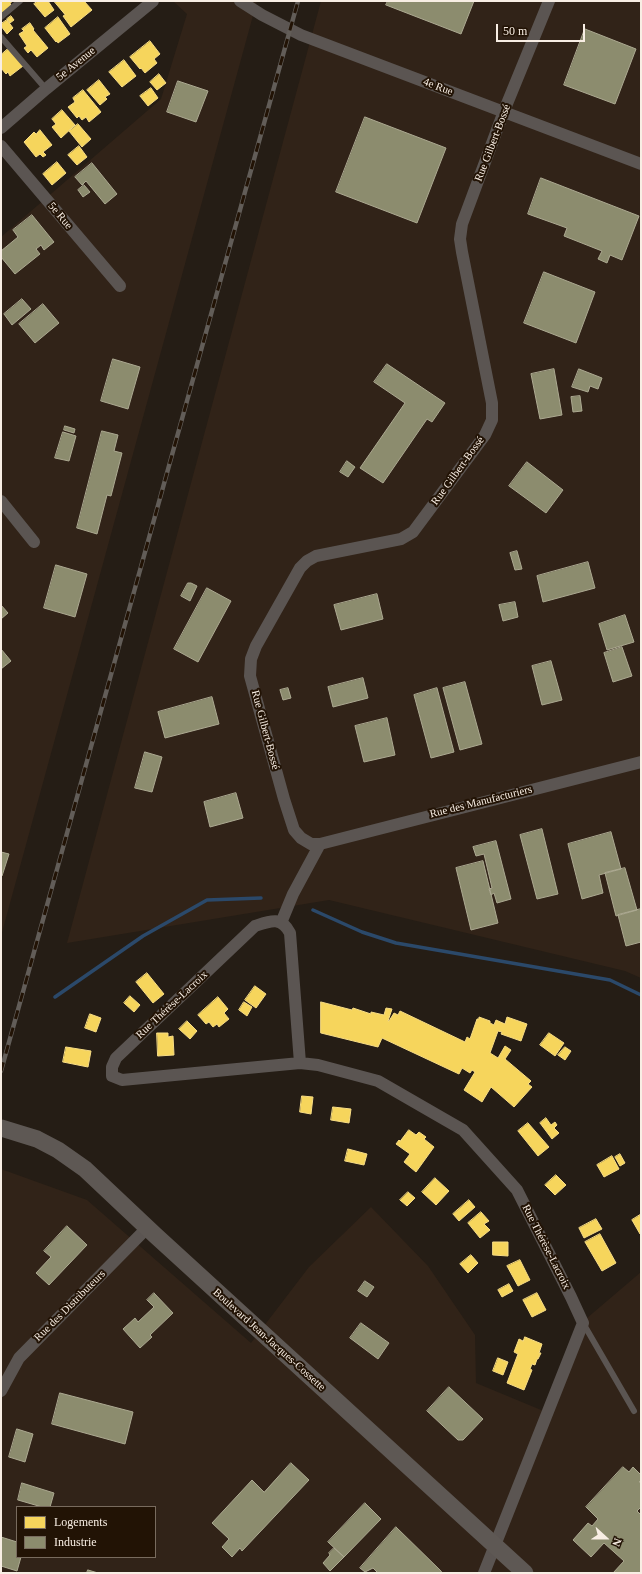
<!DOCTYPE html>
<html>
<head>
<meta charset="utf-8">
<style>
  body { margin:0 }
  #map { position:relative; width:642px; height:1574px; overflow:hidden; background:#251d15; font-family:Georgia,serif }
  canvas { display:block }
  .frame { position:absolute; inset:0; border:2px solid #f8eee4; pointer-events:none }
  .legend { position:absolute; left:16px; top:1506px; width:140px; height:52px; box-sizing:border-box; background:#221305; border:1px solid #786b5e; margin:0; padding:5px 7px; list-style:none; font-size:12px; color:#f8eee4 }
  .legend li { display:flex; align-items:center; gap:8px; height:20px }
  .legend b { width:20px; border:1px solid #786b5e }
  .north { position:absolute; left:586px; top:1518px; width:40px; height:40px; -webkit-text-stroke:3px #221305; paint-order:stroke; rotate:111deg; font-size:11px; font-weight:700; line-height:16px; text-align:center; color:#f8eee4 }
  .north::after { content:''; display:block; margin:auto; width:14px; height:18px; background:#f8eee4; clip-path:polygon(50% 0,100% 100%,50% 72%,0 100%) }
  .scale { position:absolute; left:496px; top:24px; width:89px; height:18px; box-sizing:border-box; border:2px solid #f8eee4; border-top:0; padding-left:5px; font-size:12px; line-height:14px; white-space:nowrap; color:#f8eee4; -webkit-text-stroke:3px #221305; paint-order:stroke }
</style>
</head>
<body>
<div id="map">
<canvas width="642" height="1574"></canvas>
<div class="frame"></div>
<ul class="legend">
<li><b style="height:11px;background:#f6d55c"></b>Logements</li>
<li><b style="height:11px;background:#8c8c6e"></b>Industrie</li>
</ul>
<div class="north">N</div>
<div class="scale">50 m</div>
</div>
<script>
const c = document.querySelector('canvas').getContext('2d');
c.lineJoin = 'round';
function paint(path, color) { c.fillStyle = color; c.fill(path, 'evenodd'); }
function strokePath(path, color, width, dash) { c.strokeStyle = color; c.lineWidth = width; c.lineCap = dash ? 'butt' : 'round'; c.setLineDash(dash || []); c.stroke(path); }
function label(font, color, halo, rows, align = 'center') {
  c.font = font + ' Georgia,serif'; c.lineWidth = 4; c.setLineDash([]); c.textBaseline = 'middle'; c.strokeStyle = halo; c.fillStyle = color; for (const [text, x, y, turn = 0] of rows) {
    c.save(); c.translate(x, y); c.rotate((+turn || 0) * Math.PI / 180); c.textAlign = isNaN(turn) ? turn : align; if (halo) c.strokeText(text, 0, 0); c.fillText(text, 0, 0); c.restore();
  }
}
const industrial = new Path2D(`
  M176,1H257L1,936V237L161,99L187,14L174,2Z
  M321,1H641V978L625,971L329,900L67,943Z
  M1,1169L87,1200L251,1343L309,1267L371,1207L428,1266L475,1335L476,1383L546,1412L580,1324L641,1272V1573H1ZM17,1507H155V1557H17Z`);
const homes = new Path2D(`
  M1,1H13L10,3L11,6L1,14Z
  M38,1H48L54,10L45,17L34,4Z
  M54,1H84L92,10L71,27L63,16L65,15Z
  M11,16L14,20L10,23L7,19Z
  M58,17L70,34L58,43L57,41L56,42L45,28Z
  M7,20L13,28L7,34L1,26V24Z
  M30,23L34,29L33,30L48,48L37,57L31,50L28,53L24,48L27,46L19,34L24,31L22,29Z
  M150,41L160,54L154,59L157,63L145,73L141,68L140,69L130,57Z
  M9,48L23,66L10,76L8,72L6,74L1,68V55Z
  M124,60L136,76L122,87L109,72Z
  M159,74L166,83L157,90L150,82Z
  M99,80L110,94L105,97L107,99L100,105L87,90Z
  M151,88L158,98L148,106L140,96Z
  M83,90L101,112L89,122L86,117L82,120L79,116L77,118L68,107L75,102L73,98Z
  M62,110L75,125L61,138L52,127L56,124L52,119Z
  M78,124L91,139L82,147L69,131Z
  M40,130L52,145L43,152L46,155L43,157L40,154L36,157L24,142L34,132L36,134Z
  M79,146L87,157L77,165L68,155Z
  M57,162L66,173L52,185L43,174Z
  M147,973L164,994L153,1003L136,982Z
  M255,986L266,994L256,1008L245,1000Z
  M130,996L140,1005L134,1012L124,1003Z
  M218,997L228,1009L224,1013L229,1019L219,1027L217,1024L213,1027L209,1022L206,1024L198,1015Z
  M244,1002L252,1007L247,1016L239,1010Z
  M321,1002L352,1010L353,1008L371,1014V1012L384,1015L386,1008L392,1009L388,1021H389L394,1013L398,1015L400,1011L465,1042L467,1037L470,1039L477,1019H479V1017L490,1021V1023L494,1025L496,1020L505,1024L507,1017L527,1024L521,1041L501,1034L502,1032L498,1031L490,1053L498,1058L505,1046L511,1050L505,1059L531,1081L528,1084L532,1087L514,1107L491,1087L482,1102L464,1090L475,1072L472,1070L470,1073L462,1068L459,1074L382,1038L378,1047L321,1033Z
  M90,1014L101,1018L96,1032L85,1028Z
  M187,1021L197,1031L190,1039L179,1029Z
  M157,1033H168V1037L173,1036L174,1055L158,1056Z
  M549,1033L564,1043L555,1056L540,1045Z
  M66,1047L91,1051L88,1067L63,1062Z
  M565,1047L571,1051L565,1060L558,1055Z
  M302,1096L313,1097L311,1114L300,1112Z
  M333,1107L351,1109L349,1123L331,1120Z
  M546,1118L551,1125L555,1122L557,1125L554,1128L559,1133L552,1139L540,1123Z
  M528,1123L549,1147L538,1156L518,1131Z
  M409,1130L416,1135L419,1132L426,1137L424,1139L434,1147L416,1172L404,1162L410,1154L396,1144L399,1140L400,1141Z
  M348,1149L367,1154L364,1165L345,1161Z
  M620,1154L625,1163L620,1166L615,1157Z
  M612,1156L619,1169L604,1177L597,1165Z
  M556,1175L566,1185L555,1195L545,1185Z
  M435,1178L449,1191L436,1205L422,1192Z
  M408,1192L415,1198L407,1206L400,1200Z
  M469,1200L475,1207L459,1221L453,1214Z
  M481,1212L489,1221L484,1224L490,1230L480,1238L468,1223Z
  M640,1215L641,1218V1234H640L632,1220Z
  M596,1219L602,1229L584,1238L579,1228Z
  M600,1234L616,1263L602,1271L585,1242Z
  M493,1242H508V1256L493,1255Z
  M471,1255L478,1263L468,1273L460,1264Z
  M520,1260L530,1280L518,1286L507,1266Z
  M509,1284L513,1291L502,1297L498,1290Z
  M537,1293L546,1310L532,1317L523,1300Z
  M525,1337L542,1344L539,1353H541L538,1359H537L535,1365L532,1364L530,1369L532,1370L524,1390L507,1383L518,1354L514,1352L519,1339L523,1341Z
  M498,1358L508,1362L503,1375L493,1371Z`);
const industry = new Path2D(`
  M388,1H474L461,34L386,5Z
  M585,29L636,49L615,104L564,85Z
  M178,81L208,91L196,122L167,112Z
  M365,117L446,148L417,223L336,192Z
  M92,163L117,194L105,204L86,181L82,185L75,177Z
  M541,178L639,216L622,260L610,255L607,263L598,259L602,251L564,236L567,228L528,214Z
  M84,185L90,192L83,197L78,190Z
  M32,215L54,242L44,250L41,245L36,249L40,254L15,274L1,257V251L18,237L13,230Z
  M544,272L595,292L576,343L524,323Z
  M22,299L31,309L12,325L4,314Z
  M43,304L59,323L35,343L19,324Z
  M113,359L140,367L128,409L101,401Z
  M387,364L445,403L432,422L427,419L383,483L360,468L405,403L374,382Z
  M554,369L562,415L540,419L531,374Z
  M579,369L602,378L598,389L590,386L588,392L572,387Z
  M580,396L582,411L573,412L571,397Z
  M65,426L75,429L74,433L64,430Z
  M102,431L118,435L114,451L122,453L111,496L107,495L97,534L77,528Z
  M63,432L76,436L69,461L55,458Z
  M347,461L355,467L348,477L340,472Z
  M527,462L563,490L546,513L509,486Z
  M517,551L522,569L515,570L510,553Z
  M588,562L595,588L543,602L537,576Z
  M56,565L87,574L75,617L44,608Z
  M188,583H191L197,586L190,601L181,596Z
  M207,588L231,601L198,662L174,649Z
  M377,594L383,619L341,630L334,605Z
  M515,602L518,617L503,621L499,605Z
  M1,605L8,613L1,619Z
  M625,615L634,642L607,650L599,624Z
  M622,647L632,676L613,682L604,653Z
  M1,649L11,661L1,669Z
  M551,661L562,700L542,705L532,666Z
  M363,678L368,698L333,707L328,687Z
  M465,682L482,744L460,750L443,688Z
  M288,688L291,698L283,700L280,690Z
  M437,688L454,752L431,758L414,695Z
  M212,697L219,724L165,738L158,712Z
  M387,718L395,755L364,762L355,726Z
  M145,752L162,757L152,792L135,788Z
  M236,793L243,818L210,827L204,802Z
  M542,829L558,894L537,899L520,835Z
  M611,832L621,869L599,875L603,893L582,899L568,844Z
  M496,841L511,899L497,903L494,893L491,895L489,889L492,888L484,854L476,856L473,847Z
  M1,852L9,854L2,876H1Z
  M483,861L498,923L471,930L456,868Z
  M625,868L637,910L616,916L605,873Z
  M641,909V942L626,946L618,915Z
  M67,1226L87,1245L49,1285L36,1273L51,1257L44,1251Z
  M365,1281L374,1287L367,1297L358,1291Z
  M154,1293L173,1313L150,1335L152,1337L140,1348L123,1329L135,1318L138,1322L154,1307L147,1300Z
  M361,1323L389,1343L378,1359L350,1338Z
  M449,1387L483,1419L463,1440H458L427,1411Z
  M60,1393L133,1412L125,1444L52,1424Z
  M17,1429L33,1434L25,1462L9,1457Z
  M291,1463L309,1480L242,1551L240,1548L232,1557L222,1547L229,1539L212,1523L252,1480L264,1492Z
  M623,1467L629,1472L633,1467L641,1475V1480L639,1482L641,1483V1507L637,1511L641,1515V1573H613L624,1561L604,1543L591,1557L573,1540L588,1523L592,1526L598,1519L586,1507Z
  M22,1483L54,1493L50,1507H42L18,1500Z
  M365,1503L381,1519L344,1557L328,1542Z
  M396,1527L441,1571L442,1573H378L373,1568L365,1572L360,1568Z
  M1,1537L17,1542V1557H21L17,1571L1,1566Z
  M334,1548L344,1557L330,1571L323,1563L330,1555L329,1553Z
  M88,1570L98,1573H87Z`);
const stream = new Path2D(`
  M313,910L362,932L396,943L610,980L641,995
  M55,997L143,936L207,900L261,898`);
const service = new Path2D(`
  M1,17L20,1
  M1,37L46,89
  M583,1323L634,1411`);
const minor = new Path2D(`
  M240,1L262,15L301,35L641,164
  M549,1L504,111L462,224L460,239L462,252L492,403V420L485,435L413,532L401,539L316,556L307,561L300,568L256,646L251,659L250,676L284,799L294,830L301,838L311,844H320L641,762
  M1,128L46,89L153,1
  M1,146L120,286
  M1,501L34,542
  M281,923L293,894L320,844
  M300,1063L290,933C281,916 270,921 255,926L116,1058L112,1067V1076L122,1080L300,1063L318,1065L378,1081L463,1130L517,1190L571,1297L583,1323L484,1573
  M1,1391L19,1358L147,1228`);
const secondary = new Path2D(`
  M1,1128L37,1139L58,1150L85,1169L155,1235L525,1573`);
const rail = new Path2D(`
  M1,1071L298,1`);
const streetNames = [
  ["5e Avenue",76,64,-39],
  ["4e Rue",438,87,21],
  ["Rue Gilbert-Bossé",493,143,-69],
  ["5e Rue",60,216,50],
  ["Rue Gilbert-Bossé",458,471,-54],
  ["Rue Gilbert-Bossé",265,730,75],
  ["Rue des Manufacturiers",481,802,-14],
  ["Rue Thérèse-Lacroix",172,1005,-43],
  ["Rue Thérèse-Lacroix",546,1247,63],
  ["Rue des Distributeurs",70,1306,-45],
  ["Boulevard Jean-Jacques-Cossette",269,1340,42]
];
paint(industrial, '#312318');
paint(homes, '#f6d55c');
strokePath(homes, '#f7dc85', 1);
paint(industry, '#8c8c6e');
strokePath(industry, '#aca991', 1);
strokePath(stream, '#2b496a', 3.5);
strokePath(service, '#5b5552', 6);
strokePath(minor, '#5b5552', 12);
strokePath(secondary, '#5e5854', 17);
strokePath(rail, '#625d58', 4.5);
strokePath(rail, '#221305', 3, [9]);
label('11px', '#f8eee4', '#221305', streetNames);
</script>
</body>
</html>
